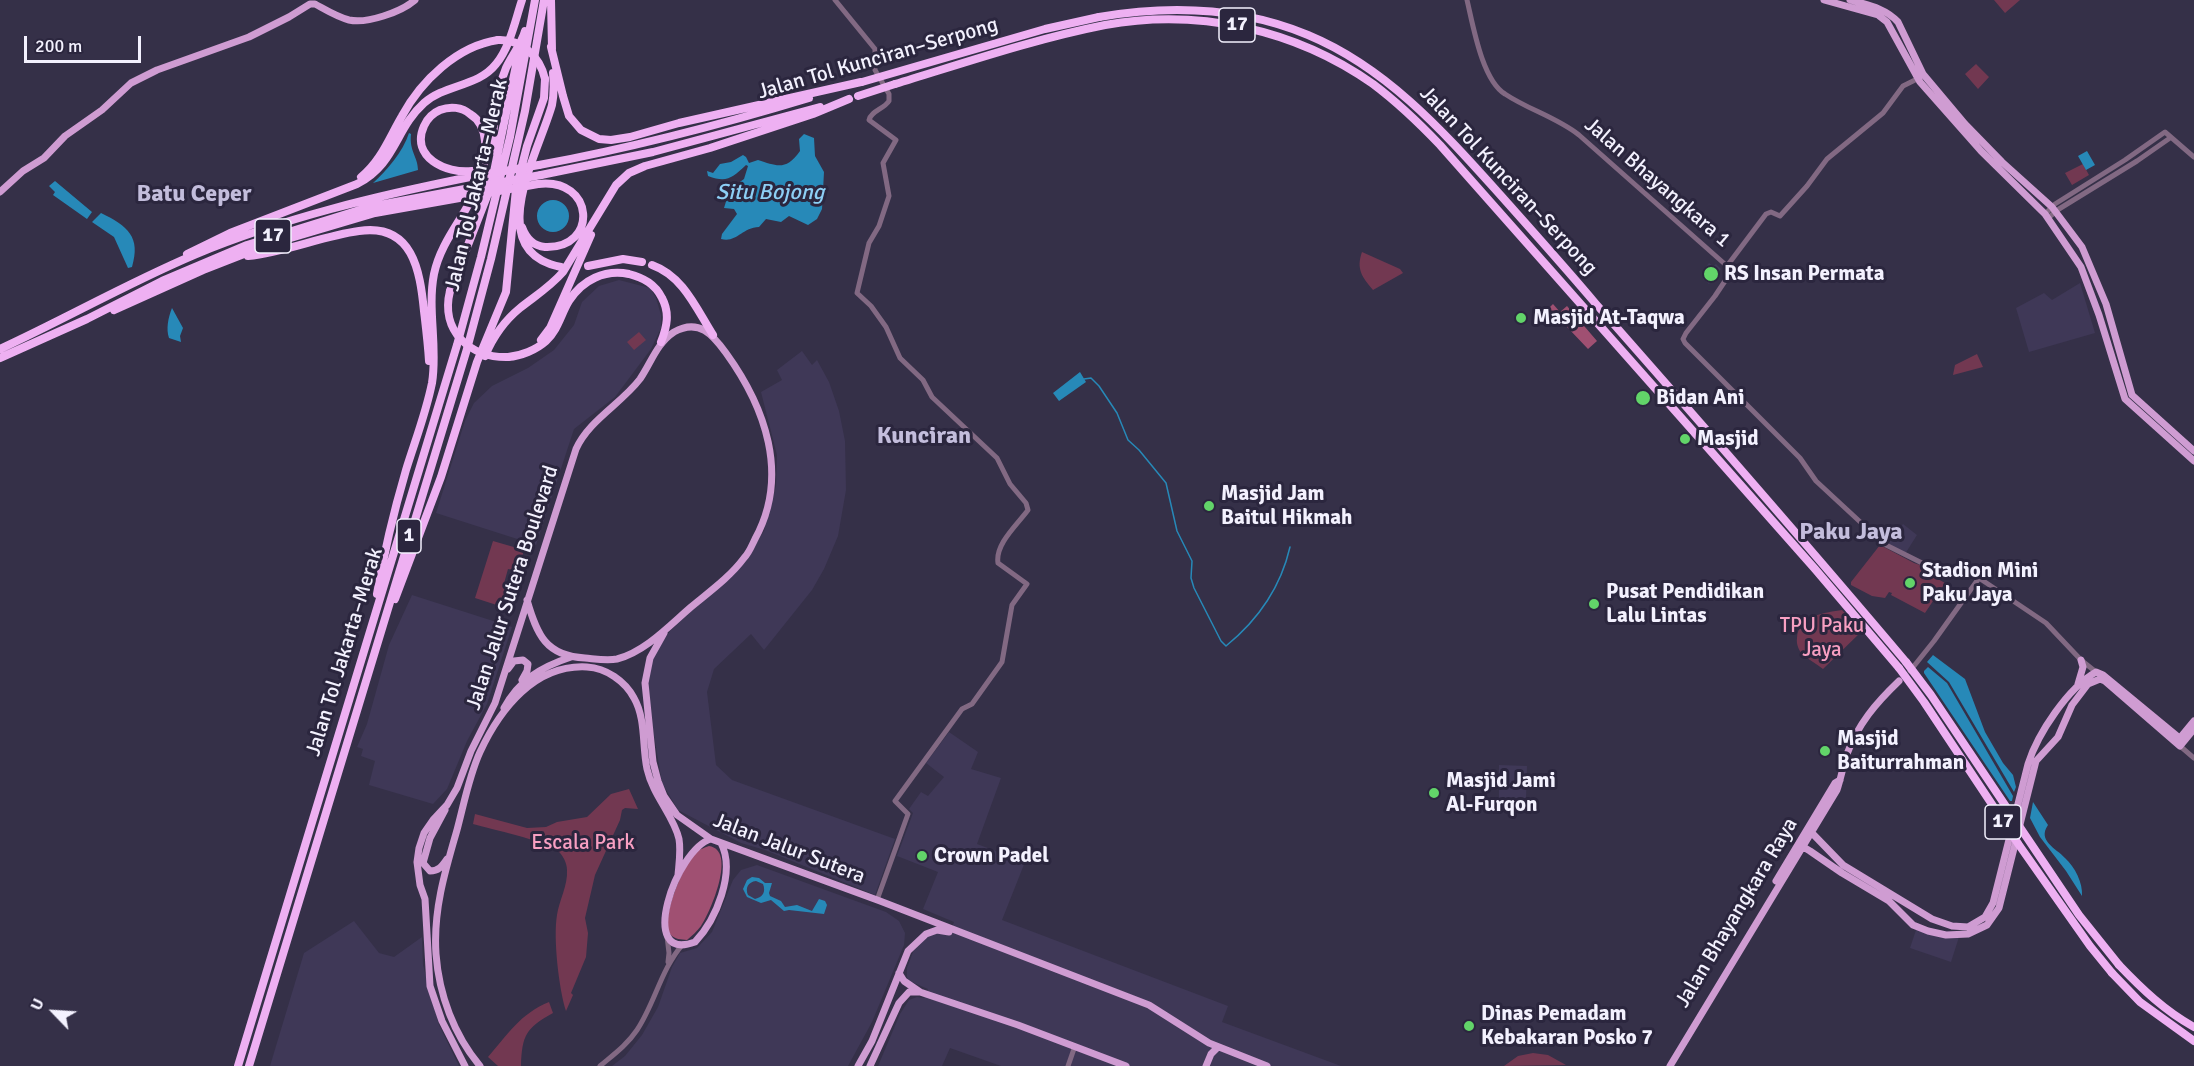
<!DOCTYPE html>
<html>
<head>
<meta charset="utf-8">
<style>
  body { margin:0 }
  #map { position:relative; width:2194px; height:1066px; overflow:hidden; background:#353048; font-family:Signika,sans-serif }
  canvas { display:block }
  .north { position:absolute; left:24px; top:982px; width:60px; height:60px; -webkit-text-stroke:4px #2b263e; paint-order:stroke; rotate:295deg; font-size:16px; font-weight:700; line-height:24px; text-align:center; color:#f3f1fe }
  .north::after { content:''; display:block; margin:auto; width:21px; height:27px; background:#f3f1fe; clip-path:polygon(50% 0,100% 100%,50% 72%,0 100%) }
  .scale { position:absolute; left:24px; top:36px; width:117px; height:27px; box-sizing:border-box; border:3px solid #f3f1fe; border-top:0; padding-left:8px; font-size:18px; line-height:21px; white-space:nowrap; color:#f3f1fe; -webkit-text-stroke:4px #2b263e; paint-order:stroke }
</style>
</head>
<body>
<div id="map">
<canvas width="2194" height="1066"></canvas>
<div class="north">U</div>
<div class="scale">200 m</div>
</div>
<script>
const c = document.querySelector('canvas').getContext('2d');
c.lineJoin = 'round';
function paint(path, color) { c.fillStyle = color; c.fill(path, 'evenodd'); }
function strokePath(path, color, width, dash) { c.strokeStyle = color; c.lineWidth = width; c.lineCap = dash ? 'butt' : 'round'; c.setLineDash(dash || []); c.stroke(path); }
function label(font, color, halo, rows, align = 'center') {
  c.font = font + ' Signika,sans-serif'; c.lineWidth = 6; c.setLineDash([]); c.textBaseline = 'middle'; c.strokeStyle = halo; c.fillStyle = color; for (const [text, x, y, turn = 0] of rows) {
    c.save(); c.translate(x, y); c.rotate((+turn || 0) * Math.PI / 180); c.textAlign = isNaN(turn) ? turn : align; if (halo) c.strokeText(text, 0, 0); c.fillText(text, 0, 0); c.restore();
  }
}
const built = new Path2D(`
  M1709,263L1713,266L1716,264L1721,269L1709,284L1703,279L1708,273L1704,269Z
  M619,280L650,288L656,298L661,315V328L651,349L615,397L574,429L536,545L436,513L465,421L474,403L492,386L528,368L554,350L574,325L582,302L599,286Z
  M2080,283L2095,333L2029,352L2016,308L2044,293L2052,300Z
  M802,351L812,365L817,360L829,382L839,411L845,441L846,490L838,536L824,569L812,590L764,650L751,634L714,669L707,692L716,765L732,780L895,839L875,895L765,850L741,843L678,810L662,783L647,694L653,656L670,631L745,561L764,531L776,486L777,455L761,392L782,380L777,370Z
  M1903,524L1917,535L1905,554L1888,544Z
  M412,595L512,627L487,704L467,741L447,789L433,804L369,785L375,761L361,756L363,749L357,747L367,724L389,645Z
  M949,732L978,752L971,769L1001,778L977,844L1025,862L1002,920L1228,1006L1222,1022L1341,1066H1001L950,1048L942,1066H878L900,1014L909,1000L917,997L924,998L928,989L909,981L907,977V968L916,944L925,937L939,932L949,936L954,922L923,909L938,872L897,856L913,813L909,809L921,792L928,796L944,777L926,763Z
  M1499,765L1527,766L1526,799H1499Z
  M757,865L886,912L899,921L905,933L904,945L872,1022L848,1066H612L625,1056L642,1035L658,1007L672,967L680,953L697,948L712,932L733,880L741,870Z
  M354,921L379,953L394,957L422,937L423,965L439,1025L459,1066H270L304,953Z
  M1916,930L1939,936L1959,937L1951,962L1910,948Z`);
const green = new Path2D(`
  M1994,0H2020L2005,13Z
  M1976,64L1989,77L1978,89L1965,74Z
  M2083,164L2089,175L2072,185L2065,173Z
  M1362,252L1400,269L1403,273L1373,290C1362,277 1356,269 1362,252Z
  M639,332L646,340L634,350L627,342Z
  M1977,354L1983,367L1953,375L1955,365Z
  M493,541L524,550L518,571L508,569L503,587L511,590L506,608L475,598Z
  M1880,545L1914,563L1941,572L1938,579L1945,583L1925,613L1891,595L1892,593L1889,592L1885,598L1872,596L1851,585V582Z
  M1842,610L1861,632L1823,669C1817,664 1809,660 1803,655C1799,651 1796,644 1797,638C1798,616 1826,612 1842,610Z
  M629,789L638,809L625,808L622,810L620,820L595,875L585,918L588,933L586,957L571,993L573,995L566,1011C559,989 553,938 557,915C559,901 568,885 567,870C567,863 563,855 557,850C545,841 491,829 473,824L475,814L527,828L546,827L557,822L587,817L611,794Z
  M549,1002L553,1013C526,1028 522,1035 521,1066H498L488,1057C508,1034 520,1014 549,1002Z
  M1533,1053L1548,1055L1566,1065L1504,1066L1518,1056Z`);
const forest = new Path2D(`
  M1553,304L1560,312L1567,306L1597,341L1588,349L1549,308Z
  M709,846C737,850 711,911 701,926C697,931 692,936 687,940C681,939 675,940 670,934C660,919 684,864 696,852C700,849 704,848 709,846Z`);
const water = new Path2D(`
  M409,133L411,134C409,151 418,157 418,170L373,183C387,170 403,152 409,133Z
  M804,134L814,138L815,156L824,172L822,209L817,219L808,225L789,216L781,222L766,219L759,227C741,228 737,243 721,239L722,234L737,214L734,209L724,208L728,195L727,186L737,184L744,179L748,166L746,165C732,178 727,183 708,176L707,171L713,173L720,164L731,162L743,155L746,157L749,163L758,160C777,166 786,171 800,151L799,139Z
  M2087,151L2095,165L2086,170L2078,156Z
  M55,181L92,212L87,219L53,195L55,192L49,186Z
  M537 216a16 16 0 1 1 32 0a16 16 0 1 1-32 0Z
  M101,213C128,226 141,237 132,267L128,268L114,237L92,222Z
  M172,308L183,328L180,336L181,342L169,338C166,329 168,318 172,308Z
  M1080,372L1086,382L1059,401L1053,393Z
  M1933,655L1965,679L1985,732L2003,763L2013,775L2016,787L2014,792L1949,682L1927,662Z
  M1928,667L1947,683L2013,796L2012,801H2010L1924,673V671Z
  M2033,802L2048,825C2037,841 2056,848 2065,858C2075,867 2083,883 2082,896L2066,871L2040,837L2030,818Z
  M752,877L759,878L765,883H772L769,893L770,896L781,901L785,907L797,905L812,911L819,899L825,901L827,905L824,914L789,910L784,911L771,900L761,903L747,897L743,889L747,880ZM756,881L763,884C766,892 763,897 755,899L748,895C745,888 748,882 756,881Z`);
const stream = new Path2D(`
  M1084,379L1091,378L1099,386L1117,413L1128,440L1139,450L1166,483L1177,531L1192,561L1191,578L1194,588L1221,641L1226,646C1258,620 1281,586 1290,547`);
const minor = new Path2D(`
  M835,0L875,49V70L889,94V101C884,109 871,111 869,120L896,140L883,163L889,196L879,226L869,243L857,293L871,306L886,327L900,358L923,380L932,397L997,458L1010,484L1026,503L1028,510C1017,525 995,544 998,563L1027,584L1012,605L1002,662L972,704L962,709L895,801L908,814L877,900
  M1467,0C1473,25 1482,80 1505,94C1529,110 1556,117 1579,135L1727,266L1729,270L1725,281L1715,296L1686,333L1683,339L1685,343L1800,458L1816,481L1884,544L1924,564L1937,569L1963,571L1979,578L2046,623L2081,660L2096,672
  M2045,214L2055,204L2125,160L2165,132L2194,157
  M2048,218L2059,209L2137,161L2170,138
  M1727,266L1766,214L1771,212L1780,216L1807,186L1827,159L1883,113L1903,86L1917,79
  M1910,671L1934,641L1979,578
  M2180,746L2194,758
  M667,936L669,953L668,962
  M600,1066C613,1055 627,1045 637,1030C655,1003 661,969 683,944
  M1068,1066L1075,1046`);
const major = new Path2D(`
  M1824,0L1878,15L1887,22L1920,82L1981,151L2045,214L2081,267L2099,315L2125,399L2194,461
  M1850,0C1868,5 1885,8 1898,22L1923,74L1965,124L2002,162L2052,207L2082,247L2106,304L2132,395L2194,451
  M0,192L23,171L44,158L65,136L102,110L131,83L157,70L249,37L289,17L310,4H315C326,10 337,17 349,20C367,24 401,12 415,0
  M664,633L650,658L645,683L653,762L658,781L664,796L677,815L711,839L880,901L1149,1005L1209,1043L1267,1066
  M508,669L514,661L523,660L528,664L527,671L522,680
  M2078,684L2083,667L2081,660
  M504,708C519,680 541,667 571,657
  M2180,738L2194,721
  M445,810L430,838L423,863L430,871C439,871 442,866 447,859
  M1811,832L1843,865L1932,919L1952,926L1968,927L1985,917L1993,903L2028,764C2038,733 2068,688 2096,672L2103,675L2183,741
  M711,839C676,849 636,964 695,942C716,920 736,872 721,843
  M1801,849L1805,848L1810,851L1842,873L1889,901L1913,925L1928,931L1946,935L1968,934L1987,925L1999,908L2036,761L2058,737L2072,705L2088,684L2100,679L2105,681L2180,746L2194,729
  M1776,881L1835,783L1840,780
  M899,973L904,981L920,992L1018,1025L1126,1066
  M465,1066L442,1021L430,986L425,899L420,885L417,862L419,848L424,833L433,820L447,805L457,788L471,751L495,703L576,449C589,420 621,404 640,379C651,363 657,343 674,332C699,318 713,335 726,353C765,407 790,475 755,539C752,545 749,553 744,558C730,577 709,592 691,607C670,625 645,652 617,659C607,661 596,659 585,658C546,656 537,635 527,600
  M480,1066C454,1035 439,995 436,954C433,911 445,871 457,830C464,804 469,776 480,752C500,709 535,664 587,667C606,668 625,681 634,698C646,719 642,746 647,769C653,796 674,816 679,839C681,851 679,863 678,875
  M858,1066L872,1041L908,951L926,934L937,930L949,932
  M870,1066L899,1003L909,992H918
  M1206,1066L1211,1054L1218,1047
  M1670,1066L1837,790C1841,778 1843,766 1847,754C1858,724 1876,703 1899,681`);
const highway = new Path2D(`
  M551,0L552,49
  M1099,17C1169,5 1241,7 1308,35C1385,67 1441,129 1495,189C1529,227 1563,265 1596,304C1700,422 1804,541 1906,662
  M551,47L563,96L569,116L581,130L599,139L611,140L630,137L679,123L861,82
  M553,73C554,84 554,95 552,105C539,152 481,251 561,267
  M895,84C964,63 1034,39 1105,25C1198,8 1295,29 1373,84C1397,102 1419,123 1440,145L1815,569L1899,668
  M495,151C491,124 496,93 506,68C512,55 521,45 525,31
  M539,165C631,148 720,125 809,98
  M541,175L653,152L820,107
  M361,177C381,161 389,138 402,116C421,81 457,46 498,40
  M522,227C526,238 533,246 545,247C599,249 595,177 538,184
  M187,254L230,233L357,184C396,164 395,129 424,103C445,84 478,87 496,64C510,47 515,21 522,0
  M248,256C286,252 322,236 359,231C413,223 420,271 424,311C426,328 428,344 429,361
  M652,265C683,276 696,308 713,335
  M588,266L623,259L642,262
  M450,291L491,186L520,46
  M114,310L203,270L267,245L375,213L465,197
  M541,340L550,328L591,235
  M0,349C65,319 128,283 194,255C283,218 376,196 470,177
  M485,356C493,337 504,321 520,308C535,296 550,287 563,272L616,185L629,173L645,166L710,148L813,114L849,99
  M508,357C521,356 536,350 546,341C558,330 561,314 569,301C582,280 605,269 629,274C644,278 655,284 662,298C670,313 667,327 661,342
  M0,358L87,319L162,281L247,245L369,207L470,188
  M377,594C384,552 394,511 406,470C415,441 426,413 432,383C438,347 427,310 434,274C444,226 490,197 485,141C484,129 480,120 470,114C462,107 450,106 440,110C433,113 427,119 424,126C410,157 446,174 472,171
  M395,599L441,477L477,362L506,292L516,189L527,146L544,98L545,79
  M2119,965C2142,989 2165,1011 2194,1027
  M2112,973L2140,1002L2194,1041
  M238,1066L457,345L481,257L510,137L535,0
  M249,1066L467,349L491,259L525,111L544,0`);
const highwayBridge = new Path2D(`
  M498,40C521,39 540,56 545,79
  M862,82L1045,29L1099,17
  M858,96L895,84
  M470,177L539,165
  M470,188L541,175
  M465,197L538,184
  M450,291C440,331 470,358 508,357
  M1906,662L1931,695L2079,915L2119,965
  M1899,668L1924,702L2019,845L2090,946L2112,973`);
const markers = [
  [1711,274,8,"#62d469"],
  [1521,318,6,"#62d469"],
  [1643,398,8,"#62d469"],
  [1685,439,6,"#62d469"],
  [1209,506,6,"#62d469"],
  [1910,583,6,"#62d469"],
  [1594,604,6,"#62d469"],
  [1825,751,6,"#62d469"],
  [1434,793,6,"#62d469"],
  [922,856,6,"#62d469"],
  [1469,1026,6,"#62d469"]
];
const shields = [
  [1237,25,36],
  [273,236,36],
  [409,536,24],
  [2003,822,36]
];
const shieldNames = [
  ["17",1237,25],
  ["17",273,236],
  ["1",409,536],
  ["17",2003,822]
];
const streetNames = [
  ["Jalan Tol Kunciran–Serpong",878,59,-16],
  ["Jalan Tol Kunciran–Serpong",1508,181,47],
  ["Jalan Bhayangkara 1",1657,183,41],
  ["Jalan Tol Jakarta–Merak",477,185,-77],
  ["Jalan Jalur Sutera Boulevard",513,588,-72],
  ["Jalan Tol Jakarta–Merak",345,652,-73],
  ["Jalan Jalur Sutera",789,849,21],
  ["Jalan Bhayangkara Raya",1737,913,-59]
];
const poiNames = [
  ["RS Insan Permata",1724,274],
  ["Masjid At-Taqwa",1533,318],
  ["Bidan Ani",1656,398],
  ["Masjid",1697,439],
  ["Masjid Jam",1221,494],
  ["Baitul Hikmah",1221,518],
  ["Stadion Mini",1922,571],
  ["Paku Jaya",1922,595],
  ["Pusat Pendidikan",1606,592],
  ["Lalu Lintas",1606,616],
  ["Masjid",1837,739],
  ["Baiturrahman",1837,763],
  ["Masjid Jami",1446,781],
  ["Al-Furqon",1446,805],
  ["Crown Padel",934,856],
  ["Dinas Pemadam",1481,1014],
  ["Kebakaran Posko 7",1481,1038]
];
const parkNames = [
  ["TPU Paku",1822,626],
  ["Jaya",1822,650],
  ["Escala Park",583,843]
];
const waterNames = [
  ["Situ Bojong",770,193]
];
const quarterNames = [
  ["Batu Ceper",194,195],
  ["Kunciran",924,437],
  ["Paku Jaya",1851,533]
];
paint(built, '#3f3857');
paint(green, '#723851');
paint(forest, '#a05072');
paint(water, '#2789b8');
strokePath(stream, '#2789b8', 1.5);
strokePath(minor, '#826983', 5);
strokePath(major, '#cf9cd2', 7);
strokePath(highway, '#eeb0f2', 8);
strokePath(highwayBridge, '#eeb0f2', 8);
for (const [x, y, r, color] of markers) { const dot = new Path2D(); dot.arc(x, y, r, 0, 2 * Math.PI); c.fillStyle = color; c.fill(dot); strokePath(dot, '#2b263e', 2); }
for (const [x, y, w] of shields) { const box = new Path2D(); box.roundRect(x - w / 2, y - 17, w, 34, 4.5); c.fillStyle = '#2b263e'; c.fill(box); strokePath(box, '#f3f1fe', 1.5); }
label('bold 20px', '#f3f1fe', null, shieldNames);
label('21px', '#f3f1fe', '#2b263e', streetNames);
label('bold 21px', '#f3f1fe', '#2b263e', poiNames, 'left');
label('21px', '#f89fc2', '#2b263e', parkNames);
label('italic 22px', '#8dcff5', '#2b263e', waterNames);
label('bold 24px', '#c3bddc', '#2b263e', quarterNames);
</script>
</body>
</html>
